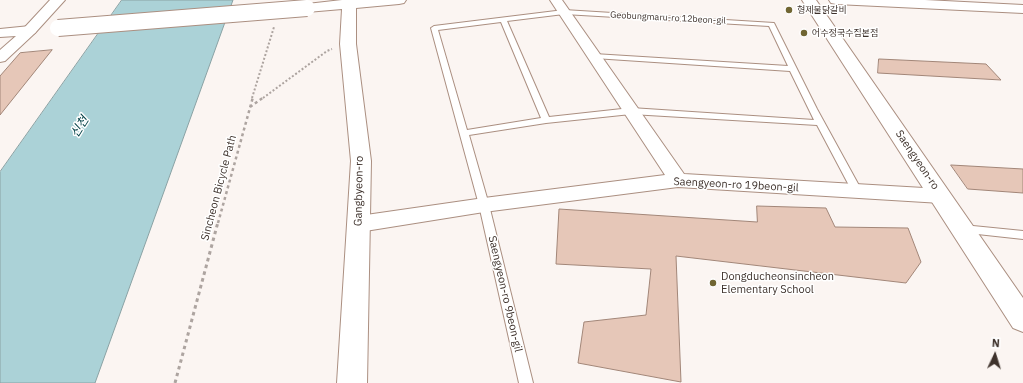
<!DOCTYPE html>
<html>
<head>
<meta charset="utf-8">
<style>
  body { margin:0 }
  #map { position:relative; width:1023px; height:383px; overflow:hidden; background:#fbf5f2; font-family:"IBM Plex Sans",sans-serif }
  canvas { display:block }
  .north { position:absolute; left:975px; top:335px; width:40px; height:40px; -webkit-text-stroke:3px #fff; paint-order:stroke; rotate:4deg; font-size:11px; font-weight:700; line-height:16px; text-align:center; color:#3e322c }
  .north::after { content:''; display:block; margin:auto; width:14px; height:18px; background:#3e322c; clip-path:polygon(50% 0,100% 100%,50% 72%,0 100%) }
</style>
</head>
<body>
<div id="map">
<canvas width="1023" height="383"></canvas>
<div class="north">N</div>
</div>
<script>
const c = document.querySelector('canvas').getContext('2d');
c.lineJoin = 'round';
function paint(path, color) { c.fillStyle = color; c.fill(path, 'evenodd'); }
function strokePath(path, color, width, dash) { c.strokeStyle = color; c.lineWidth = width; c.lineCap = dash ? 'butt' : 'round'; c.setLineDash(dash || []); c.stroke(path); }
function label(font, color, halo, rows, align = 'center') {
  c.font = font + ' "IBM Plex Sans","Noto Sans KR",sans-serif'; c.lineWidth = 3; c.setLineDash([]); c.textBaseline = 'middle'; c.strokeStyle = halo; c.fillStyle = color; for (const [text, x, y, turn = 0] of rows) {
    c.save(); c.translate(x, y); c.rotate((+turn || 0) * Math.PI / 180); c.textAlign = isNaN(turn) ? turn : align; if (halo) c.strokeText(text, 0, 0); c.fillText(text, 0, 0); c.restore();
  }
}
const water = new Path2D(`
  M122,0H233L95,383H0V172Z`);
const building = new Path2D(`
  M52,50L0,115V76L20,53Z
  M879,59L986,64L1001,80L878,73Z
  M951,165L1023,169V193L968,189Z
  M757,206L826,208L835,227L908,228L921,262L906,283L676,256L681,382L578,363L584,322L646,315L651,269L556,264L559,209L757,222Z`);
const pathFar2 = new Path2D(`
  M252,98L274,27
  M263,98L327,51L332,49`);
const pathFar1 = new Path2D(`
  M250,107L264,97
  M218,223L253,97`);
const path = new Path2D(`
  M175,383L218,222`);
const lane = new Path2D(`
  M564,10L774,23L817,109L862,191L857,194L853,193L817,125L631,114L546,123L469,135L489,205L533,383H519L479,205L431,28L434,26ZM564,14L769,26L788,66L594,54L590,56L594,58L790,71L814,120L631,108L549,117L507,21ZM501,22L541,118L467,130L438,30Z
  M963,225L1023,231V239L959,232L958,229L959,226Z`);
const street = new Path2D(`
  M550,0H562L684,174L941,189L948,191L951,196L948,201L941,203L678,187L484,212L359,232L351,229L348,224L351,219L359,216L484,198L665,175Z
  M30,26L35,27L37,30L35,33L5,61L0,62V50L16,36L0,37V29Z`);
const secondary = new Path2D(`
  M50,0H65L35,33L30,35L25,33L22,30L25,27Z
  M342,0H406L404,3L399,4L356,8V44L371,161L367,383H337L351,161L340,44L342,9L307,12L302,11L300,8L302,5L307,4Z
  M802,0H816L1023,298V332L1013,328Z
  M829,0H925L1023,5V13L836,4L831,3Z`);
const secondaryBridge = new Path2D(`
  M58,28L307,8`);
const markers = [
  [789,10,4,"#706532"],
  [804,33,4,"#706532"],
  [713,283,4,"#706532"]
];
const farPoinames = [
  ["형제물닭갈비",797,10],
  ["어수정국수집본점",812,33]
];
const farStreetnames = [
  ["Geobungmaru-ro 12beon-gil",668,18,3]
];
const streetNames = [
  ["Saengyeon-ro",917,160,56],
  ["Saengyeon-ro 19beon-gil",736,185,3],
  ["Sincheon Bicycle Path",219,188,-75],
  ["Gangbyeon-ro",359,191,-89],
  ["Saengyeon-ro 9beon-gil",505,294,77]
];
const poiNames = [
  ["Dongducheonsincheon",721,277],
  ["Elementary School",721,290]
];
const waterNames = [
  ["신천",80,127,-58]
];
paint(water, '#abd2d7');
strokePath(water, '#8aa2a4', 1);
paint(building, '#e6c7b8');
strokePath(building, '#a28678', 1);
strokePath(lane, '#ab8f81', 2);
strokePath(street, '#ab8f81', 2);
strokePath(secondary, '#ab8f81', 2);
strokePath(pathFar2, '#ada4a0', 2, [2, 2]);
strokePath(pathFar1, '#ada4a0', 2.5, [3, 3]);
strokePath(path, '#ada4a0', 3, [3.5, 3.5]);
paint(lane, '#fff');
paint(street, '#fff');
paint(secondary, '#fff');
strokePath(secondaryBridge, '#ab8f81', 18, []);
strokePath(secondaryBridge, '#fff', 16);
for (const [x, y, r, color] of markers) { const dot = new Path2D(); dot.arc(x, y, r, 0, 2 * Math.PI); c.fillStyle = color; c.fill(dot); strokePath(dot, '#fff', 1.5); }
label('9px', '#3e322c', '#fff', farPoinames, 'left');
label('9px', '#3e322c', '#fff', farStreetnames);
label('11px', '#3e322c', '#fff', streetNames);
label('11px', '#3e322c', '#fff', poiNames, 'left');
label('italic 12px', '#044147', '#fff', waterNames);
</script>
</body>
</html>
